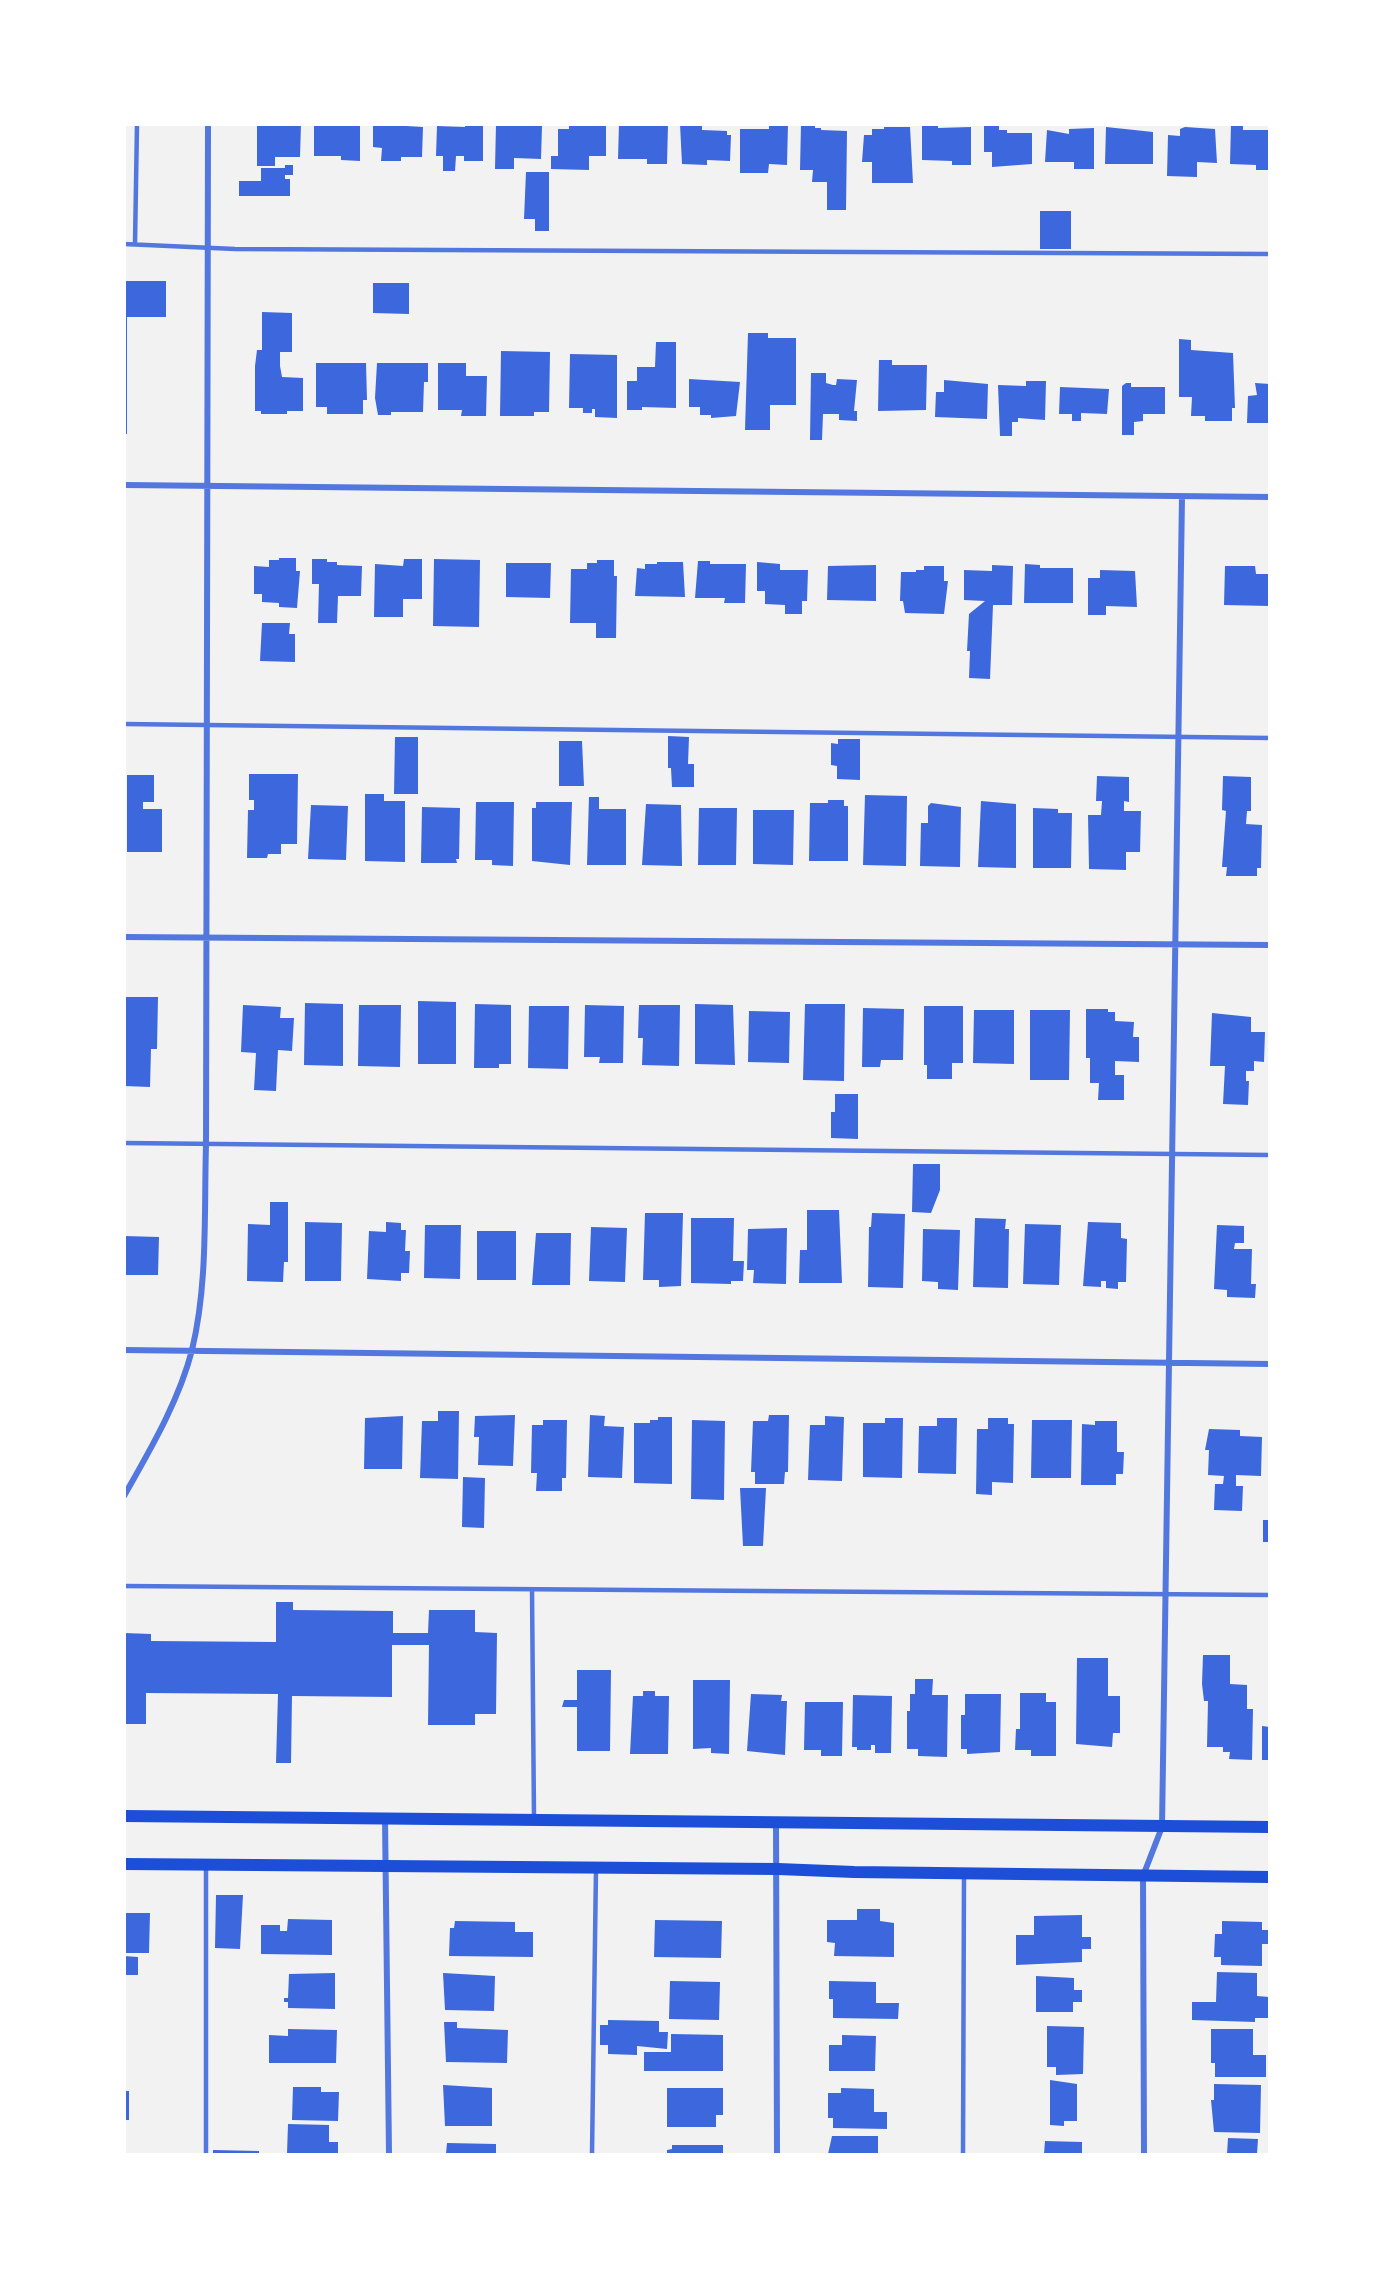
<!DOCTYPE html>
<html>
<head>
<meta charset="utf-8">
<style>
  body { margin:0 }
  #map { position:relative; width:1394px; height:2279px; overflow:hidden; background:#f2f2f2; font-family:Merriweather,serif }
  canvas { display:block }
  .frame { position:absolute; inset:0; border:126px solid #fff; pointer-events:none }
</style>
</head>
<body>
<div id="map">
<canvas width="1394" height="2279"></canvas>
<div class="frame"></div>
</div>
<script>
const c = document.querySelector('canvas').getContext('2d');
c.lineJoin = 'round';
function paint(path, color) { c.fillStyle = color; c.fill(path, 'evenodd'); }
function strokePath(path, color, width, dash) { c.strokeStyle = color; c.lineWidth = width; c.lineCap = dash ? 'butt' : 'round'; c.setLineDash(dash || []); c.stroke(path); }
const building = new Path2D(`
  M257,124H301L300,157H275V166H257Z
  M314,124H360V161L341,160V156H314Z
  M373,124L423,127L422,157H401V161H381L382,148L373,147Z
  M465,124H483V161H464V156H456L455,171H443V156H436L437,126L465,127Z
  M496,124L542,126L541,159L514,158V169H495Z
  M569,124H606V156H589V170L551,169V156H558V129H569Z
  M619,124L668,125L667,164H647V159H618Z
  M680,124H702V130L727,131V135H731L730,161L707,160V165L682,164Z
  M769,124H788L787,165L769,164L768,173H740V129H769Z
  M801,124L815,125V128H821V130L847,131L846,210H827V182H812L813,170H800Z
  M922,124L938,125V128L971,127V165H952V161L922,160Z
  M1231,124H1243V130H1270V170H1256V165L1230,164Z
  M984,126H999V130H1007V133H1032V164L992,167V152H984Z
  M884,127H910L913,183H872V162H862L864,135H872V129H884Z
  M1106,127L1153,132V164H1105Z
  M1185,127L1215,129L1217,163L1197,162V177L1167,176L1168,135L1180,136V129Z
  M1094,128V169H1074V162H1045L1047,130L1069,134V129Z
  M285,165H293V175H285V179H290V196H239V181H261V168H285Z
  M526,172H549V231H535V219H524Z
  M1040,211H1071V249H1040Z
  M124,281H166V317H127V434H124Z
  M373,283H409V314L373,313Z
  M262,312L292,313V352H280V366L282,377L303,378V411H287V414H261V411H255V366L257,350H262Z
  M748,333H768V338H796V405H770V430H745Z
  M1179,339L1191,340V350L1233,353L1235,408H1232V421H1205V416H1191L1192,397H1179Z
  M656,342H676V408L642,407V410H627V381H637V367H655Z
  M501,351L550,352L549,412H534V416H500Z
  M570,354L617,355V418L595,417V409H592V413H583V408H569Z
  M879,360H892V365H927L926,410L878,411Z
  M316,363H366L367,400H363V414H327V407H316Z
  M377,363H428V382H424L423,412H391V415H378L375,398Z
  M438,363H466V376H487L486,416H461L462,410H438Z
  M811,373H826V383L833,385H836L837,379L857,380L854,411H857V421L839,420V414H823L822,440H810Z
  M689,379L740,382L736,416L711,418V415H700V407H689Z
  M944,380L988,384L987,419L935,417L936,392H944Z
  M1026,381H1046L1045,420L1018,418V422H1012V436H1000L998,385L1026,386Z
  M1126,383H1131V387H1165V414H1143V421L1134,422V435H1122V386Z
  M1255,383L1270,384V423H1247L1248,396L1257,395Z
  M1060,387L1109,389L1107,414L1081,413V421H1072V414H1059Z
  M279,558H296V571H300L297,608L279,607V603L262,602V594H254V566L269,567V560H279Z
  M312,559H327V562H337V565L362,566L361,596H338L337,623H318L319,584H312Z
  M404,559H422V599H403V617H374L375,564L403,566Z
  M434,559L480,560L479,627L433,626Z
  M597,560H614V576H617L616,638H596V623H570L571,569H587V563H597Z
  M698,561H710V564H746L745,603H724L725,598H695Z
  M657,562H683L685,597L635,596L637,568L645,569V564H657Z
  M757,562L780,564V570H808L807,601H802V614H785V605L765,604V591H757Z
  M506,563H551L550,598L506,597Z
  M1025,564L1040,565V568H1073V603H1024Z
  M876,565V601L827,600L828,566Z
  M992,565L1013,566L1012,605H993L990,679L969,678L970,651H967L969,614L985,601L964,600V570L992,571Z
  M924,566H944V581H948L944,614L905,613L903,601H900L901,572H916V570H924Z
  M1225,566H1255L1256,574H1270V606L1224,605Z
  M1100,570L1135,571L1137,607L1106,606V615H1088V578H1100Z
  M262,623H290L289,634H295V662L260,661Z
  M668,736L689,737L688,764H694V787H672L671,768H668Z
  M395,737H418V794H394Z
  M838,739H860V780L837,779V766L831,765V743L838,744Z
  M559,741H582L584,786H559Z
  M249,774H298L297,844H281V854H268L267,858H247L248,810H254V800H249Z
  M127,775H154V802H143V809H162V852H127Z
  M1097,776L1129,777V802L1124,801V811H1141L1140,852H1126V870L1089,869L1088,815H1101L1102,801H1096Z
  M1223,776L1251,777V811H1247L1246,824L1262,825L1261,868H1257V876H1226L1227,867H1222L1226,811L1222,810Z
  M365,794H384V801H405V862L365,861Z
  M865,795L907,796L906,866L863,865Z
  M589,797H599V809H626V865H587Z
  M828,800H844V806H848V861H809L810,803H828Z
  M981,801L1016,804V868L978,867Z
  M476,802H514L513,866L492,865V860H475Z
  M536,802H572L570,865L532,861V808H536Z
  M931,803L961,807L960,867L920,866L921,823H928V806Z
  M646,804L681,805L682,866L642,865Z
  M311,805L348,806L346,860L308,859Z
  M422,807L460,808L459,859H456L457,863H421Z
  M699,808H737L736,865H698Z
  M1033,808L1058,809V813H1072L1071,868H1033Z
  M753,810H794L793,865L753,864Z
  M124,997H158L157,1049H151L150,1087L124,1086Z
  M418,1001L456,1002V1064H418Z
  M305,1003L343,1004V1066L304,1065Z
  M475,1004L511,1005V1064H499V1068H474Z
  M695,1004L733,1005L735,1065L695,1064Z
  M805,1004H845L844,1081L803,1080Z
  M243,1005L281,1007L280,1018H294L292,1051L278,1050L276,1091L254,1090L256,1053L241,1052Z
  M359,1005H401L400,1067L358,1066Z
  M585,1005L624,1006L623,1063H599L600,1057H584Z
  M639,1005H680L679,1066L642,1065L643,1038H638Z
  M529,1006H569L568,1069L528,1068Z
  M924,1006H963V1063H952V1079H927V1065H924Z
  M863,1008L904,1009L903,1060H881L880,1067H862Z
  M1086,1009H1108V1012H1115V1021L1134,1022L1133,1037H1139V1062L1115,1061V1075H1124V1100H1098L1099,1083H1090V1058H1086Z
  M974,1010H1014V1064L973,1063Z
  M1030,1010H1070L1069,1080H1030Z
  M749,1011L790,1012L789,1063L748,1062Z
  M1212,1013L1251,1017V1032H1265L1264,1062L1254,1061V1071H1246V1081H1249L1248,1105L1223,1104L1225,1066H1210Z
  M835,1094H858V1139L831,1138V1112H835Z
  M913,1164H940V1190L931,1213L912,1212Z
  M270,1202H288V1262H284L283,1282L247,1281L248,1224L270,1225Z
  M807,1210H839L842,1283H799L800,1250H807Z
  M645,1213H683L681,1286L659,1287V1280H643Z
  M872,1213L905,1214L903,1288L868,1287L869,1227H871Z
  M691,1218H734L733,1261H744L743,1281H731V1284L691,1283Z
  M975,1218L1006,1219L1005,1229H1009L1008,1288L973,1287Z
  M305,1222L342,1223L341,1281H305Z
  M386,1222L401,1223V1230H406L405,1251H410L409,1273H401V1281L367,1279L369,1231L386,1232Z
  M1088,1222L1121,1223V1238L1127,1239L1126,1282H1118V1289L1106,1288V1281H1101V1287L1083,1286Z
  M1025,1224L1061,1225L1059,1285L1023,1284Z
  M425,1225H461L460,1279L424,1278Z
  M1217,1225L1244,1226V1243H1235L1234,1249H1252L1251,1284H1256L1255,1298L1227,1297V1290L1214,1289Z
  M591,1227L627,1228L625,1282L589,1281Z
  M787,1228L786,1284L753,1283L754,1270H747L748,1229Z
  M923,1229L960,1230L958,1290L938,1289V1282L922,1281Z
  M477,1231H516V1280H477Z
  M536,1233H571L570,1285H532Z
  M124,1236L159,1237L158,1275H124Z
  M438,1411H459L458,1479L420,1478L422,1421H438Z
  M515,1415L513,1466L478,1465L479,1437H474L475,1416Z
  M590,1415L605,1416L604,1426L624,1427L622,1478L588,1477Z
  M769,1415H789L788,1472H785L784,1484H755V1472H751L753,1421H768Z
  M403,1416L402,1469H364L365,1418Z
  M825,1416L844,1417L842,1481L808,1480L810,1425H825Z
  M658,1417H672V1484L634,1483V1423H650V1420H658Z
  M885,1418H903L902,1478L863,1477V1423H885Z
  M937,1418H957L956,1474L918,1473L919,1426H937Z
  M988,1418H1008V1424H1014L1013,1483L992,1482V1495L976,1494L977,1429H988Z
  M543,1420H567L566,1478H562V1491H536L537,1473H531L532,1425H543Z
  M692,1420L725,1421L724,1500L691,1499Z
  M1032,1420H1072L1071,1478H1031Z
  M1095,1421H1117V1452H1124L1123,1474H1116V1485H1081L1082,1424L1095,1425Z
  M1209,1429L1240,1430V1436L1262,1437L1261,1476L1236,1475V1486H1243L1242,1511L1214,1510L1215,1484H1223L1224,1476L1208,1475L1209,1450H1205Z
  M463,1477L485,1478L484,1528L462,1527Z
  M740,1488H766L763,1546H743Z
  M1263,1520H1270V1542H1263Z
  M276,1602H293V1610L393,1611V1633H428L429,1610H475V1632L497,1633L496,1714H475V1725H428L429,1645H392V1697L292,1696L291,1763H276L278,1694L146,1693V1724H124V1633L151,1634V1641L276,1642Z
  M1203,1655H1230V1684L1247,1685V1709H1253L1252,1760L1229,1759L1230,1752H1223V1747H1207L1208,1701H1204L1202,1684Z
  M1077,1658H1108V1696H1120V1733H1113L1112,1747L1076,1744Z
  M577,1670H611L610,1751H577V1707H562L564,1700H577Z
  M915,1679H933L932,1695H948L947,1757L918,1756V1749H907V1711H910V1694H915Z
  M693,1680H730L729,1754L711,1753V1748L693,1749Z
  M643,1691H655V1696H669L668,1754H630L633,1696H643Z
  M1020,1693H1046V1702H1056V1756H1031V1750H1015L1016,1729H1020Z
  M751,1694L782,1695L781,1701H787L785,1755L747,1751Z
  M965,1694H1001L1000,1752L967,1754V1749H961V1715H965Z
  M853,1695L892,1696L891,1753H875V1745H871V1750H857V1747H852Z
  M805,1702H843L842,1756H821V1750H804Z
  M1262,1726L1270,1727V1760H1262Z
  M216,1895H243L240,1949L215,1948Z
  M857,1909H880V1921L894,1923V1957L834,1956L835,1943L827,1942V1920H857Z
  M124,1913H150L149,1953H124Z
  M1082,1915V1937H1091V1949H1082V1962L1016,1965V1935H1034V1916Z
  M288,1919L332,1920V1955L261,1954V1925H280V1931H287Z
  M655,1920L722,1921L721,1958L654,1957Z
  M455,1921L515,1922V1932H533V1957L449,1956L450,1928H454Z
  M1222,1921L1262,1922V1930H1268V1944H1262V1966L1221,1965V1957H1214L1215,1934H1222Z
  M124,1956L138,1957V1975H124Z
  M1217,1972L1257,1973V1996L1269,1997L1268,2018H1255V2022L1192,2020V2002H1216Z
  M335,1973V2009L288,2008V2002H284V1998H288L289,1974Z
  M443,1973L495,1976L494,2011L445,2010Z
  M1036,1976L1074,1978V1990H1082V2002H1073V2012H1036Z
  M670,1981L720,1982L719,2020L669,2019Z
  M829,1981L876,1982V2003H899L898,2019L833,2018V1999H829Z
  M608,2020L659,2021V2032H668L667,2049L637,2046V2055L608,2054V2045H600V2025H608Z
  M444,2022H457V2028L508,2030L507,2063L446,2062Z
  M1047,2026L1084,2027L1083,2074L1056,2075V2067H1047Z
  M288,2029L337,2030L336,2063H269V2035L288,2036Z
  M1211,2029H1253V2055H1266V2077H1215V2063H1211Z
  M671,2034L723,2035V2071H644V2052H671Z
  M842,2035L876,2036L875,2071H829V2045H842Z
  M1050,2080L1077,2084V2121H1064V2126L1050,2125Z
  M1214,2084L1261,2085L1260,2133L1214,2132L1211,2100H1214Z
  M443,2085L492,2088V2126H445Z
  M293,2087H321V2092H339L338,2121L292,2120Z
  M667,2088H723V2115H716V2127H667Z
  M841,2088L874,2089V2112H887V2129L833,2128V2118H828V2093H841Z
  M124,2091H129V2120H124Z
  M288,2124L329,2125V2142H338V2154H287Z
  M832,2136H878V2154H828Z
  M1228,2138L1258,2139L1257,2154H1227Z
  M1045,2141L1082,2142V2154H1044Z
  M447,2143L496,2144V2154H446Z
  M672,2145H723V2154H667V2150L672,2149Z
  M213,2150L259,2151V2154H213Z`);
const service = new Path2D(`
  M124,244L235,249L1270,254
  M135,244L137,124
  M124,724L1270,738
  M124,1143L1270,1155
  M124,1586L1270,1595
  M532,1590L534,1819
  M206,1866V2154
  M592,2154L596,1869
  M963,2154L964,1874`);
const minor = new Path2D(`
  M124,485L1270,497
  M124,937L1270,945
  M124,1350L1270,1364
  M124,1496C150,1450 179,1401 192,1350C208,1284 204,1212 206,1145L208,124
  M385,1818L389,2154
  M776,1821L777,2154
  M1144,2154L1143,1876L1162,1827L1182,497`);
const secondary = new Path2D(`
  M124,1816L1270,1827
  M124,1864L778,1869L854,1872L1270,1877`);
paint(building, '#3d67dc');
strokePath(service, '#5277de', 4.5);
strokePath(minor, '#5277de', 6);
strokePath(secondary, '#1d4ed8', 12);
</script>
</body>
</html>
